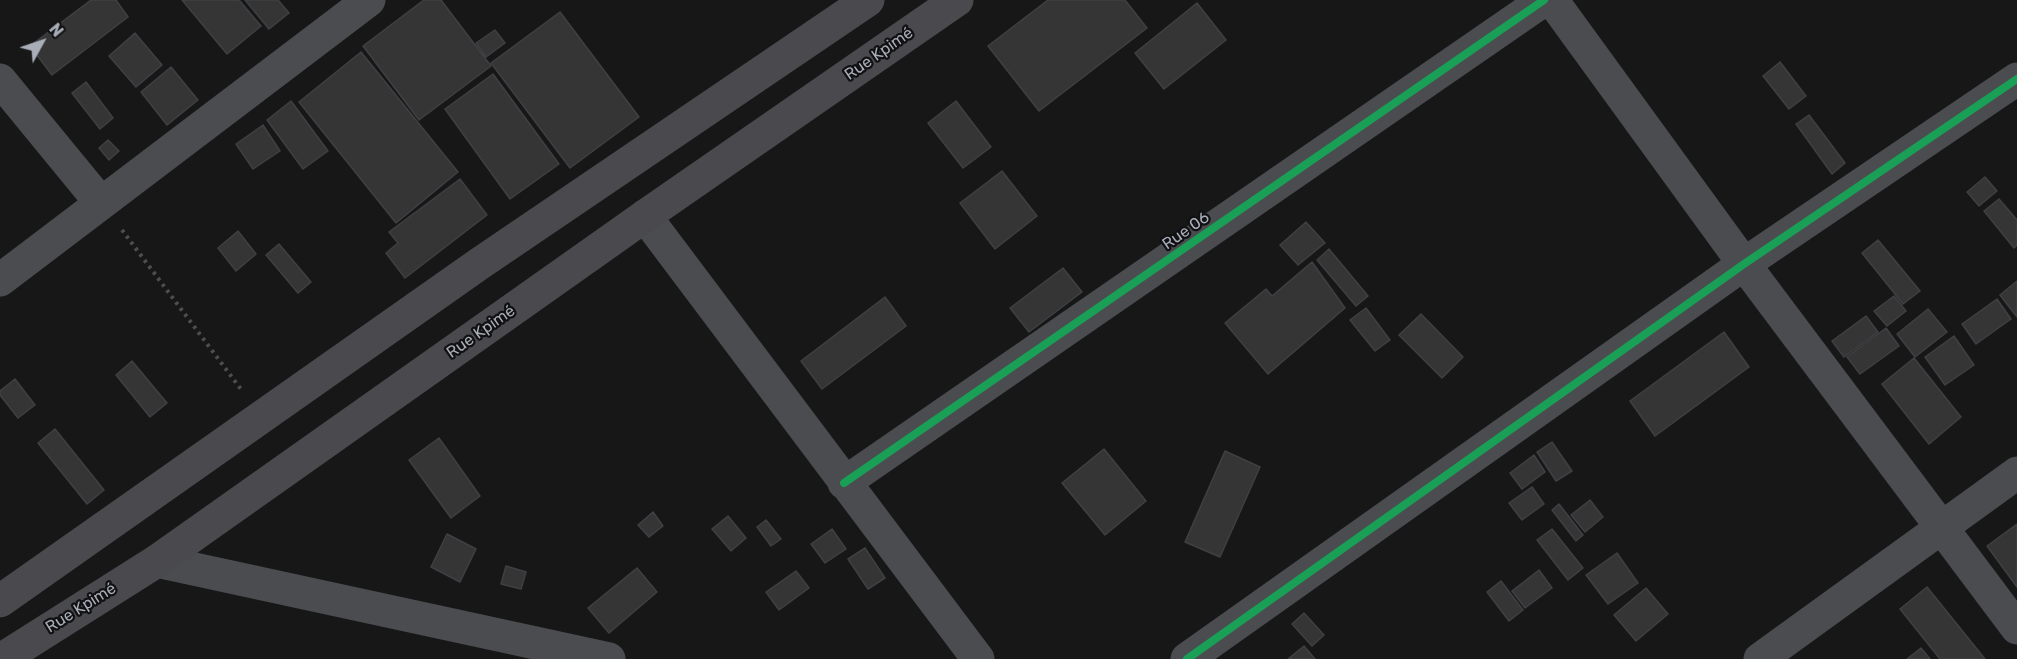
<!DOCTYPE html>
<html>
<head>
<meta charset="utf-8">
<style>
  body { margin:0 }
  #map { position:relative; width:2017px; height:659px; overflow:hidden; background:#171717; font-family:Rubik,sans-serif }
  canvas { display:block }
  .north { position:absolute; left:12px; top:12px; width:60px; height:60px; -webkit-text-stroke:4px #111113; paint-order:stroke; rotate:50deg; font-size:16px; font-weight:700; line-height:24px; text-align:center; color:#a8adb8 }
  .north::after { content:''; display:block; margin:auto; width:21px; height:27px; background:#a8adb8; clip-path:polygon(50% 0,100% 100%,50% 72%,0 100%) }
</style>
</head>
<body>
<div id="map">
<canvas width="2017" height="659"></canvas>
<div class="north">N</div>
</div>
<script>
const c = document.querySelector('canvas').getContext('2d');
c.lineJoin = 'round';
function paint(path, color) { c.fillStyle = color; c.fill(path, 'evenodd'); }
function strokePath(path, color, width, dash) { c.strokeStyle = color; c.lineWidth = width; c.lineCap = dash ? 'butt' : 'round'; c.setLineDash(dash || []); c.stroke(path); }
function label(font, color, halo, rows, align = 'center') {
  c.font = font + ' Rubik,sans-serif'; c.lineWidth = 4.5; c.setLineDash([]); c.textBaseline = 'middle'; c.strokeStyle = halo; c.fillStyle = color; for (const [text, x, y, turn = 0] of rows) {
    c.save(); c.translate(x, y); c.rotate((+turn || 0) * Math.PI / 180); c.textAlign = isNaN(turn) ? turn : align; if (halo) c.strokeText(text, 0, 0); c.fillText(text, 0, 0); c.restore();
  }
}
const building = new Path2D(`
  M91,0H116L128,17L52,75L30,46Z
  M182,0H239L261,26L227,54Z
  M245,0H278L289,13L269,29Z
  M424,0H441L491,66L419,120L363,46Z
  M1048,0H1125L1147,28L1039,111L988,46Z
  M1197,3L1226,40L1164,89L1135,53Z
  M560,12L639,117L570,168L491,63Z
  M495,30L505,43L486,57L476,43Z
  M135,33L162,65L136,87L109,56Z
  M361,52L458,172L396,223L299,102Z
  M1780,62L1806,96L1789,109L1763,76Z
  M171,67L198,100L167,125L141,92Z
  M493,74L559,164L510,199L445,109Z
  M86,82L113,118L100,129L72,93Z
  M291,101L328,151L303,169L267,120Z
  M956,101L991,147L963,168L928,123Z
  M1809,115L1845,163L1832,174L1796,124Z
  M263,125L280,151L253,169L236,144Z
  M108,140L119,151L109,160L99,148Z
  M1002,171L1037,216L995,249L960,203Z
  M1985,177L1997,191L1979,206L1967,192Z
  M460,179L487,215L405,278L386,253L398,243L389,232Z
  M1999,199L2017,220V245L2014,248L1984,211Z
  M1306,222L1325,243L1298,265L1280,245Z
  M238,231L256,254L236,271L218,248Z
  M1878,240L1920,291L1903,304L1862,253Z
  M279,244L311,282L298,293L266,255Z
  M1329,249L1368,296L1356,306L1317,260Z
  M1312,262L1345,308L1268,374L1225,323L1266,289L1272,296Z
  M1063,268L1082,292L1029,332L1010,308Z
  M2017,281V317L2000,295Z
  M1894,296L1906,311L1887,326L1874,311Z
  M885,297L906,326L822,389L801,361Z
  M1997,299L2011,319L1976,344L1962,324Z
  M1366,308L1390,340L1375,351L1350,320Z
  M1928,309L1947,332L1915,357L1897,334Z
  M1421,314L1463,357L1442,378L1399,335Z
  M1866,316L1878,332L1844,357L1832,341Z
  M1886,328L1899,346L1860,374L1847,357Z
  M1724,332L1749,367L1655,436L1630,401Z
  M1954,336L1974,365L1945,385L1925,357Z
  M1914,358L1961,417L1929,444L1882,384Z
  M132,361L167,403L150,417L116,375Z
  M15,379L35,405L18,418L0,395V391Z
  M55,429L104,490L87,504L38,443Z
  M439,438L480,496L451,518L409,460Z
  M1552,442L1572,471L1556,481L1537,452Z
  M1104,449L1146,501L1105,535L1062,483Z
  M1225,451L1260,467L1220,557L1185,542Z
  M1534,455L1545,472L1522,489L1510,473Z
  M1532,487L1544,504L1522,520L1509,503Z
  M1590,500L1603,517L1585,532L1571,515Z
  M1559,504L1583,535L1576,541L1552,510Z
  M653,512L663,526L649,537L638,525Z
  M728,516L746,538L731,551L712,529Z
  M766,520L781,539L771,546L757,527Z
  M2017,524V587L1987,546Z
  M832,529L846,549L825,563L811,544Z
  M1552,529L1583,568L1568,580L1537,540Z
  M447,534L476,549L460,582L431,567Z
  M865,548L885,578L868,589L848,559Z
  M1617,553L1638,583L1608,604L1586,575Z
  M506,566L526,572L521,589L501,584Z
  M637,568L657,592L609,633L588,608Z
  M1539,570L1552,588L1525,608L1512,591Z
  M796,571L809,588L779,610L766,592Z
  M1501,581L1523,610L1509,621L1487,592Z
  M1927,587L1985,659H1940L1900,609Z
  M1646,588L1668,614L1636,641L1614,615Z
  M1304,613L1324,635L1312,646L1292,624Z
  M1304,646L1315,659H1288Z
  M1921,648L1930,659H1907Z`);
const path = new Path2D(`
  M122,230L243,392`);
const street = new Path2D(`
  M1552,0L1744,264L2017,628
  M0,80L101,203
  M645,216L978,659
  M0,280L369,0
  M844,483L1544,0
  M157,561L609,659
  M1187,659L1744,264L2017,79
  M1760,659L2017,473`);
const secondary = new Path2D(`
  M0,601L479,264L868,0
  M2,659L157,561L645,216L957,0`);
const cycleway = new Path2D(`
  M844,483L1544,0
  M1187,659L1744,264L2017,79`);
const streetNames = [
  ["Rue Kpimé",879,54,-35],
  ["Rue 06",1186,231,-35],
  ["Rue Kpimé",481,332,-35],
  ["Rue Kpimé",81,608,-32]
];
paint(building, '#353536');
strokePath(building, '#3f4043', 1.5);
strokePath(path, '#4d4e52', 4, [3, 4.5]);
strokePath(street, '#4b4c50', 33);
strokePath(secondary, '#4a4a4e', 33);
strokePath(cycleway, '#1a9f57', 8);
label('16px', '#a8adb8', '#111113', streetNames);
</script>
</body>
</html>
